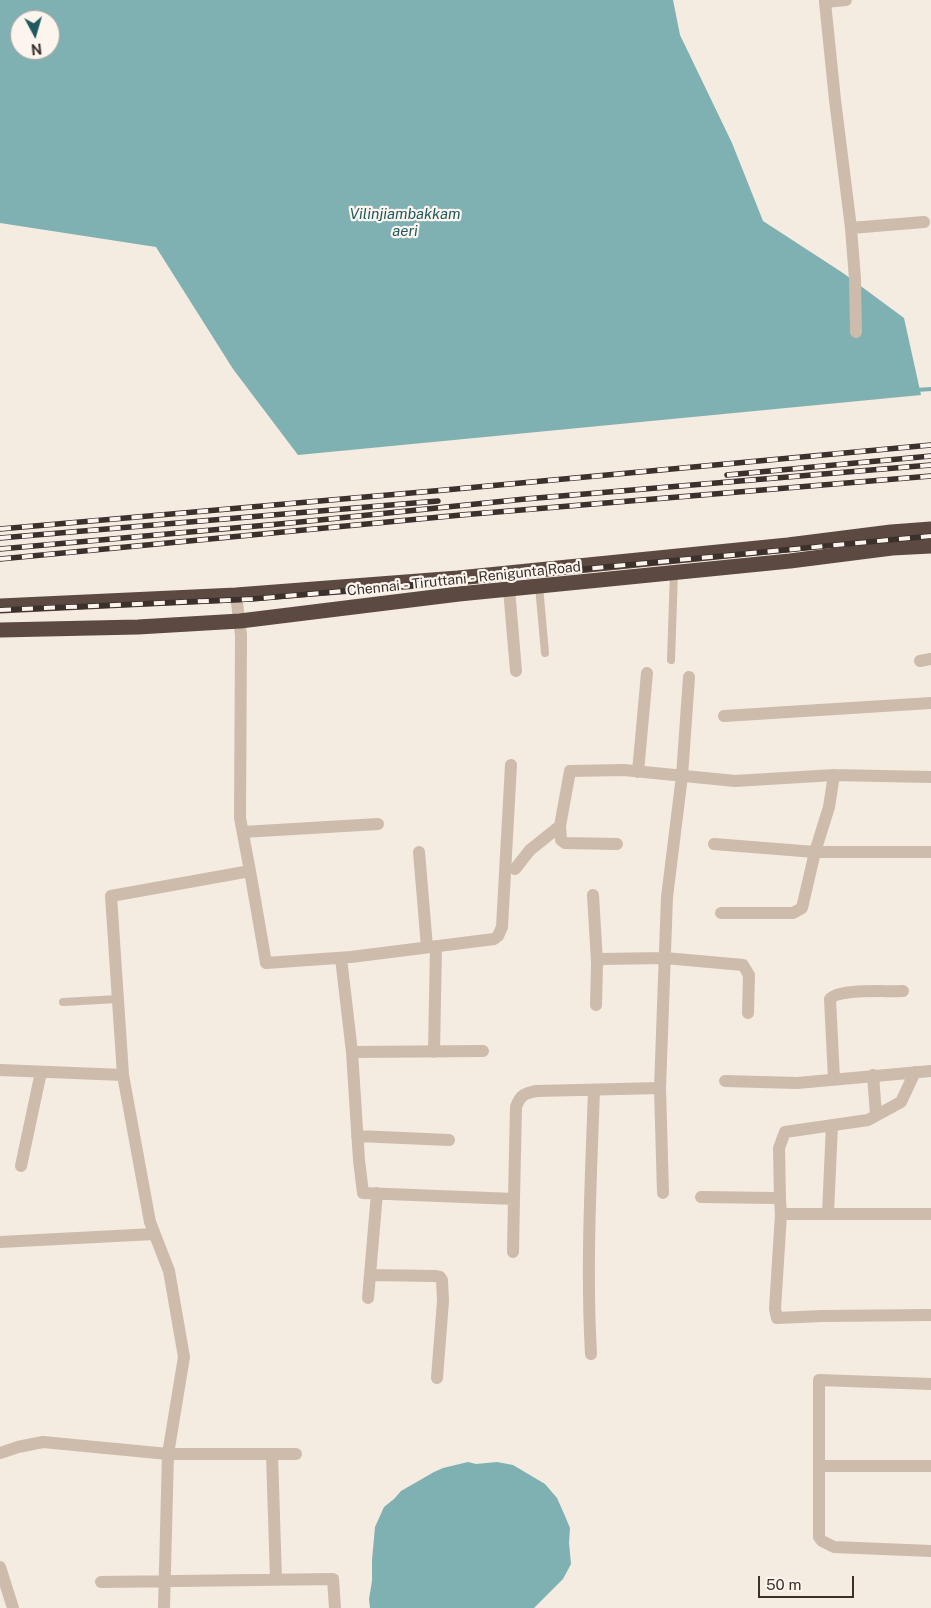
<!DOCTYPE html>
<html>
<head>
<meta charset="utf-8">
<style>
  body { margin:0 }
  #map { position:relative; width:931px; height:1608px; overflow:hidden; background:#f4ebe1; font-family:"Public Sans",sans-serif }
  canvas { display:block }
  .north { position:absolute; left:10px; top:10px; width:50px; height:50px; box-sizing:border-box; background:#fbf5ee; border:1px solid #aea6a0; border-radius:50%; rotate:174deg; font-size:14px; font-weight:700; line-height:20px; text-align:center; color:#3b302b }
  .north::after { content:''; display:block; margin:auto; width:18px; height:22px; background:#1f5a5e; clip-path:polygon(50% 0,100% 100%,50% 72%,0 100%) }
  .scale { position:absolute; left:758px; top:1576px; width:96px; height:22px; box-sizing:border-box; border:2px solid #3b302b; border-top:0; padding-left:6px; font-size:15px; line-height:18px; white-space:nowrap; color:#3b302b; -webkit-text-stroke:4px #fbf5ee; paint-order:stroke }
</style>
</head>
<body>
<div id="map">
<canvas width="931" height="1608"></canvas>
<div class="north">N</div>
<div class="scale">50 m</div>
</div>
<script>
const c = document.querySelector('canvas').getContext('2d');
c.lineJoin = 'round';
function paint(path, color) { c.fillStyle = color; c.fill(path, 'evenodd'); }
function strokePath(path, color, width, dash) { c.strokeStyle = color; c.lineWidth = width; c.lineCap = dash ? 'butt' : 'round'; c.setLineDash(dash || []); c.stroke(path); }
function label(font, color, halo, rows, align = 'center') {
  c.font = font + ' "Public Sans",sans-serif'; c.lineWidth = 4.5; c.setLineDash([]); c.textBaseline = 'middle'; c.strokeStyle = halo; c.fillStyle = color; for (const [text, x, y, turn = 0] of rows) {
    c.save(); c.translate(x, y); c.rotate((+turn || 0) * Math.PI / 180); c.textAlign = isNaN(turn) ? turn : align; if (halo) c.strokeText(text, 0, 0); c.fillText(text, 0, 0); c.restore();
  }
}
const water = new Path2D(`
  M0,0H673L680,35L732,143L763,221L843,273L904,318L921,395L298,455L233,369L156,247L0,223ZM20,20H50V50H20Z
  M468,1462L476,1464L497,1462L513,1465L545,1484L557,1498L565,1516L570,1528L569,1543L571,1564L563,1579L534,1608H370L369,1599L372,1581V1560L375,1527L384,1507L394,1499L401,1491L434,1472L443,1468Z`);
const stream = new Path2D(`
  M916,390L931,389`);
const lane = new Path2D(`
  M539,586L545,653
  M671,660L674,572
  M63,1002L118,999`);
const street = new Path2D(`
  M825,0V2L846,0
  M825,2L835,100L851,228L855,279L856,332
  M851,228L924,222
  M509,589L516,671
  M920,661L931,659
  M724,716L931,703
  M638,772L647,673
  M243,832L378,824
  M617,844L565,843L561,840L560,826L570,771L624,770L735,781L834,775L931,777
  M714,844L815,852H931
  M419,852L427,947
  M515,869L530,850L560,826
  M250,871L266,963L351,957L494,939L498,936L502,927L511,765
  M593,895L597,962
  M721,913H793L802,908L815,852L829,807L834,775
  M341,958L352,1052L359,1160L363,1193L514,1199L513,1252
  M596,1005L597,965L600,959L665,958L743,965L749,975L748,1013
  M352,1052L483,1051
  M434,1052L436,946
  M0,1070L123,1075
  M873,1075L876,1115
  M834,1079L830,999C839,988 887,992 903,991
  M725,1081L797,1083L931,1071
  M357,1136L449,1140
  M21,1166L41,1072
  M663,1193L660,1088L667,897L682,776L689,677
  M701,1197L775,1198L780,1200L781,1214L775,1309L777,1318L822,1316L931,1315
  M514,1199L516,1107C520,1095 525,1093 537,1091L660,1088
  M780,1200L779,1148L785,1132L868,1120L901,1102L915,1072
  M828,1213L832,1125
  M781,1214H931
  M0,1242L154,1234
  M371,1275L435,1276L440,1277L442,1280L443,1301L437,1378
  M368,1298L377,1193
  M591,1354C586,1266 591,1177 594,1090
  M931,1384L819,1380V1537L822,1541L834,1547L931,1551
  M0,1453L18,1447L43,1442L168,1454H296
  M272,1454L276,1579
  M819,1466H931
  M0,1567L13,1608
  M101,1582L333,1579L335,1608
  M164,1608L168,1454L184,1357L169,1271L150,1222L123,1075L111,896L250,871L240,818L241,635L236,595`);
const highway = new Path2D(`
  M0,606L236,595L458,578L788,545L891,532L931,529
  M0,630L138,627L240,621L459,594L790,561L892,548L931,546`);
const rail = new Path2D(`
  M727,475L931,456
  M0,529L445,490L931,445
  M0,538L438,501
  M0,549L290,523L525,499L931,465
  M0,559L461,515L931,476
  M0,610L252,599L447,582L931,536`);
const streetNames = [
  ["Chennai - Tiruttani - Renigunta Road",464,579,-6]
];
const waterNames = [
  ["Vilinjiambakkam",405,214],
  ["aeri",405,231]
];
paint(water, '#7fb0b2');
strokePath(stream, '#7fb0b2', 4);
strokePath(lane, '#cdbbac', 8);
strokePath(street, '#cdbbac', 12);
strokePath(highway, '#5c4a42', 15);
strokePath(rail, '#3b302b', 5.5);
strokePath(rail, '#fbf5ee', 4, [11]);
label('14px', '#3b302b', '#fbf5ee', streetNames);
label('italic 15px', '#1f5a5e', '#fbf5ee', waterNames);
</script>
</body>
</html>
